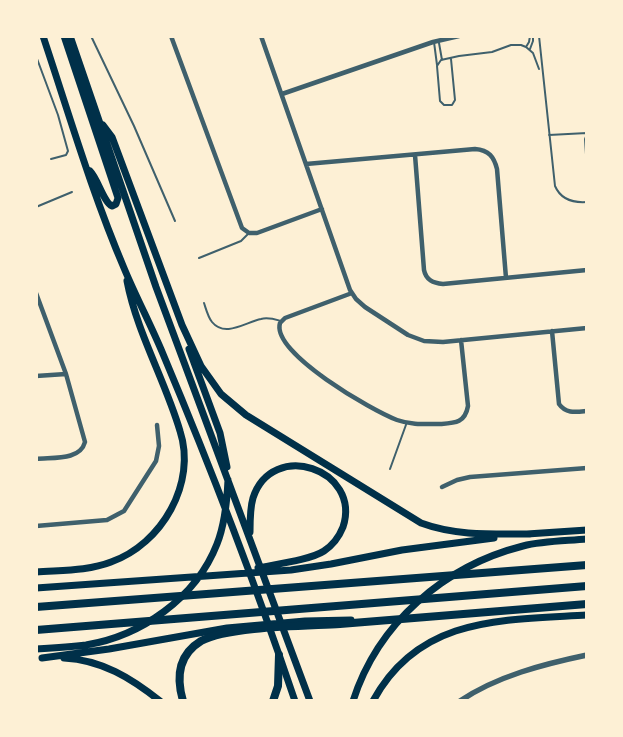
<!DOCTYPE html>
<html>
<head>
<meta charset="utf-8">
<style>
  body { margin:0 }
  #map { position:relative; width:623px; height:737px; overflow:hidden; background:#fdf0d5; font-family:Rubik,sans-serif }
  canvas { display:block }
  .frame { position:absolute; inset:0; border:38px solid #fdf0d5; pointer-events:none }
</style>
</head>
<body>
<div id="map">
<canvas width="623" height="737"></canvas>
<div class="frame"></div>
</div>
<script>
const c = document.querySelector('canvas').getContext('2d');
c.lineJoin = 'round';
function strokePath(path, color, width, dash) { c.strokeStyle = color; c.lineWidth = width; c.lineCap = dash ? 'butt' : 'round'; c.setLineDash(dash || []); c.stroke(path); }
const service = new Path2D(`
  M91,36L134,126L175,221
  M539,36L555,186C561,200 573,203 587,202
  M434,42L437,65
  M439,43L442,60
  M526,47L529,42L530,36
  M530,49L533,41V36
  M36,56L58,115L68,151L66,155L51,159
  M451,59L455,100L452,105H444L440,101L437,66L441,60L459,56L492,52L511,45H521L526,47L533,53L539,69
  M587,134L585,139L587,170
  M549,135L587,133
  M36,207L72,192
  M199,258L241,241L249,233
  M204,303C206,309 208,317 212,322C225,338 246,322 261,319C268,317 274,319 281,321
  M390,469L407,422`);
const minor = new Path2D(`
  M171,36L242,228L249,233H257L322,209
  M261,36L350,290L356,299L365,307L408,335L424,341L443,342L587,328
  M282,94L433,42L459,36
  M415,155L424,270C426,280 433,283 443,284L587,270
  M306,164L475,149C489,150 494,157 497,169L506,278
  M36,293L66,374L85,442C80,461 52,457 36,459
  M352,293L285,318L280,323C271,353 373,411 397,420C411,425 425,424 440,424C455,423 465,423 468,406L461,340
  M552,331L559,404C566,414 576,412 587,411
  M36,376L66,374
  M442,487L457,480L470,477L587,468
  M36,526L107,520L124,511L156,461L159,446L157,425`);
const tertiary = new Path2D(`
  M460,701C497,676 544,664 587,655`);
const primary = new Path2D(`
  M43,36C69,114 92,193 124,268C136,297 151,325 163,354C211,468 255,583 295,701
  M64,36L118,198L116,204L112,206C104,203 98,179 90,171
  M70,36L156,287L310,701
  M103,125L112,137L182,325L201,366L221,394L246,415L421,523C456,536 493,534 530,534
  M189,349L220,433L227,467
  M250,532C250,520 250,508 253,498C272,439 362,469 343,527C339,537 333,545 324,551C310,560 277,564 258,568
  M527,534L587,530
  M36,572C61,570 88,571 111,562C162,544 197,483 180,431C165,380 137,333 127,281
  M36,588L291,570L331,564L402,550L494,538
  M36,649C53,648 70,647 86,645C141,636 196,598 217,544C225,524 227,502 228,480
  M42,658L109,649L227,628L305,621L351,620
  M64,658C102,660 131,678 160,701
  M353,701C378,623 444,566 523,546C543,541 565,541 587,539
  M373,701C419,616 502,620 587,615`);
const motorway = new Path2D(`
  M36,607L587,565
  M36,630L587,586
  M183,701C176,677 178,655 201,641C229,626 307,626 340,624C423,618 505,611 587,604
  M273,701L278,686L279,655`);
strokePath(service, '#3f606c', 2);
strokePath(minor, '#3f606c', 4.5);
strokePath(tertiary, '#3f606c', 5.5);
strokePath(primary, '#003049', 7);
strokePath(motorway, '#003049', 8);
</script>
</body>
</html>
